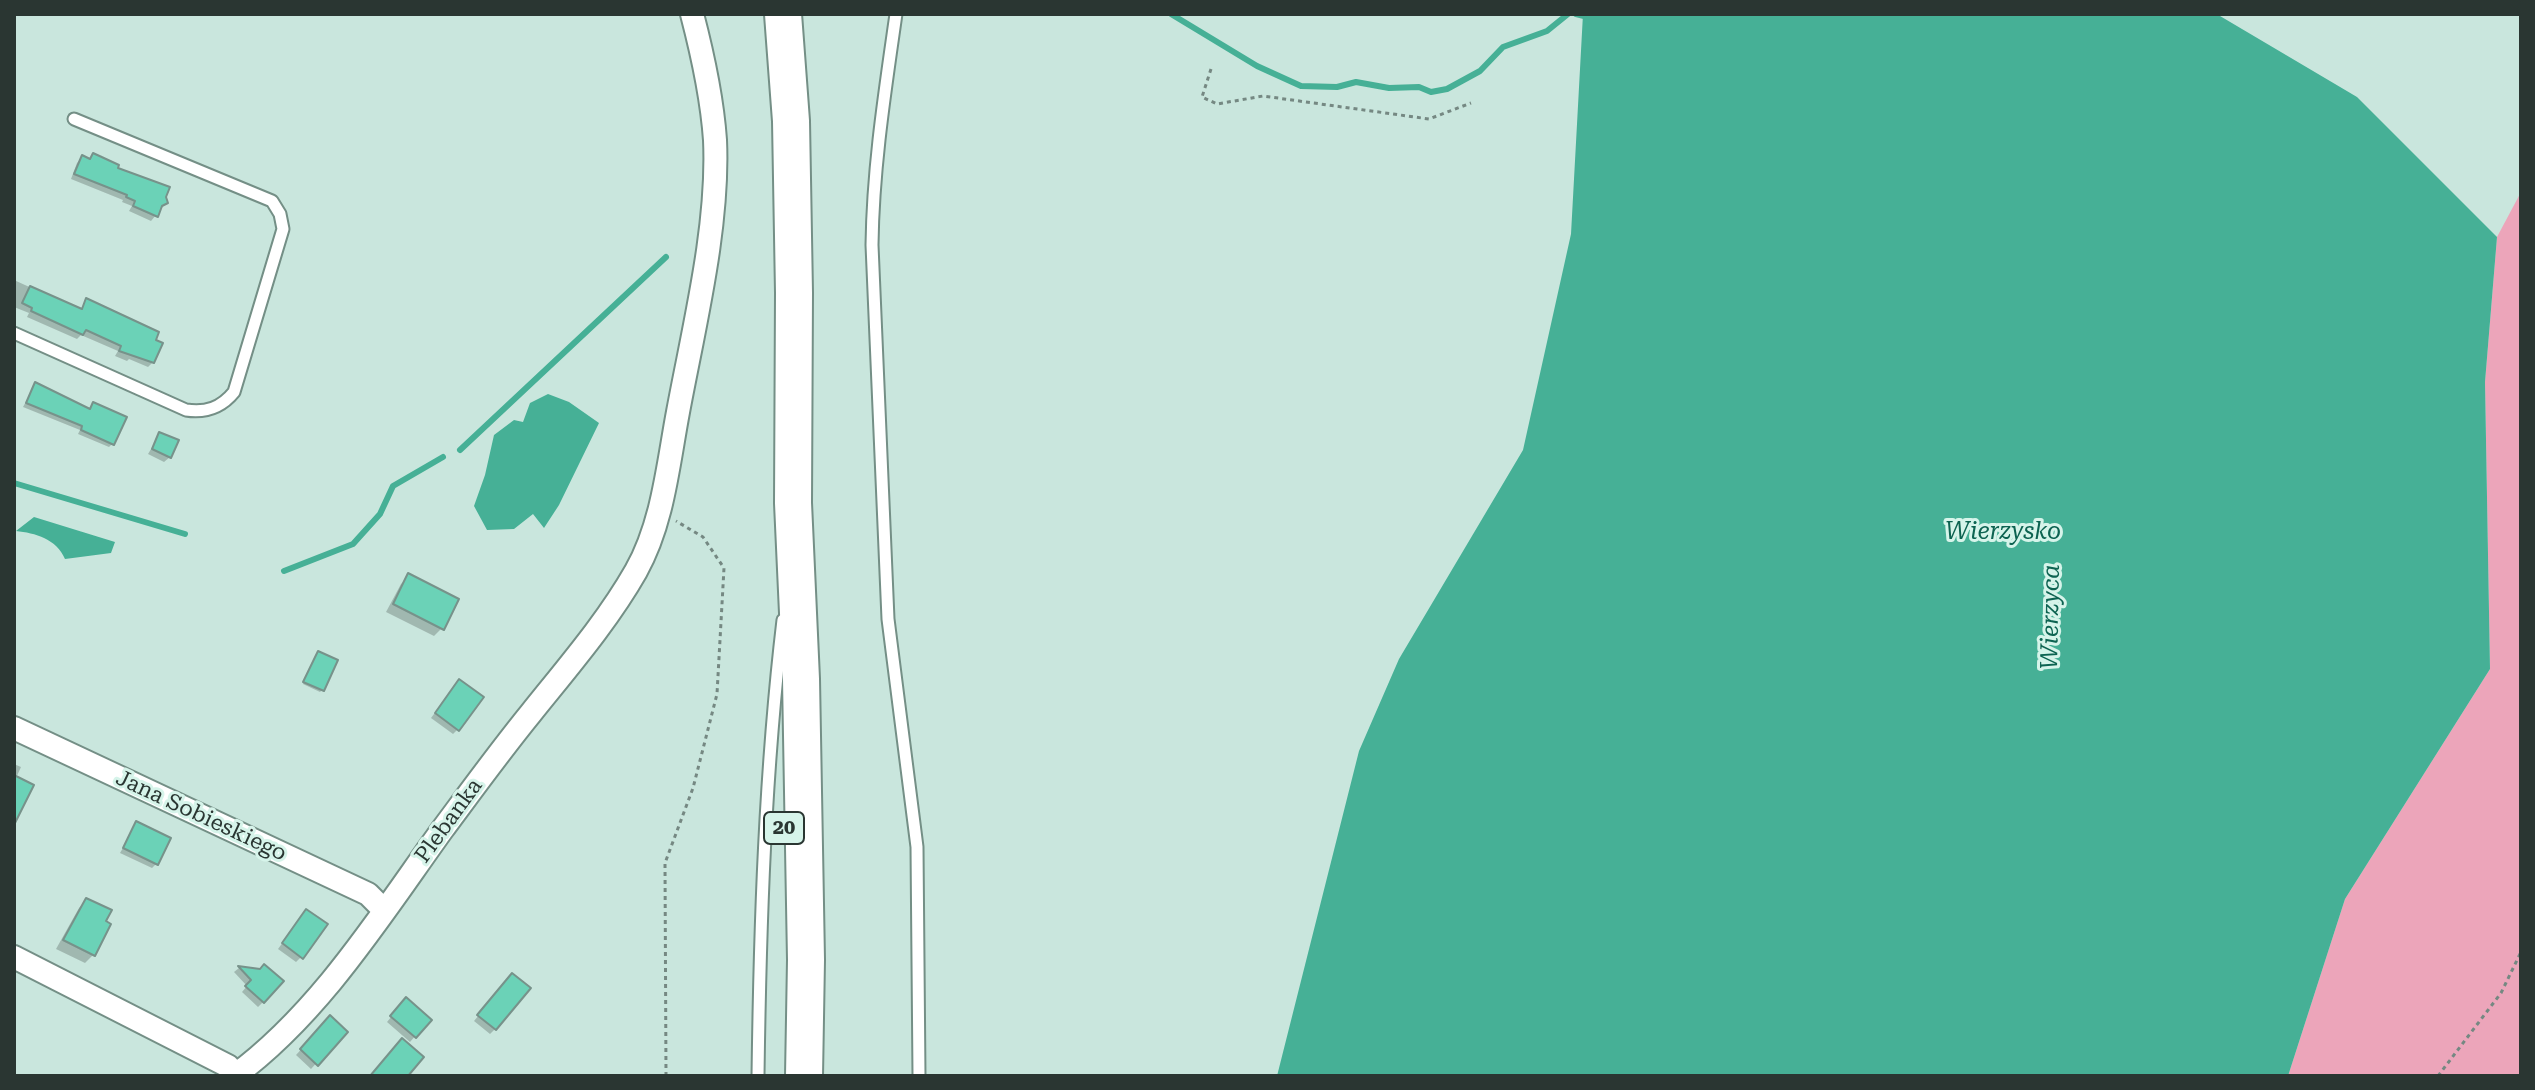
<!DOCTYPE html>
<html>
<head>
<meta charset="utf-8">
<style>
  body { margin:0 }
  #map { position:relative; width:2535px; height:1090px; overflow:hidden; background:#c9e6dd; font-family:"Roboto Serif",serif }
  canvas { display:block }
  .frame { position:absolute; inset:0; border:16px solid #2a3632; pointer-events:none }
</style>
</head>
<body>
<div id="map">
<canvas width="2535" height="1090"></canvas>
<div class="frame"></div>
</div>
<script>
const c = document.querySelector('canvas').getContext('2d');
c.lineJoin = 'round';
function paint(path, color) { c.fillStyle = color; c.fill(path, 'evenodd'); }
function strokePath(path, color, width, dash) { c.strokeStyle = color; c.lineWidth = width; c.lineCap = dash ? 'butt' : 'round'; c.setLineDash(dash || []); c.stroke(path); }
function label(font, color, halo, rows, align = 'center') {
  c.font = font + ' "Roboto Serif",serif'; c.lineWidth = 6; c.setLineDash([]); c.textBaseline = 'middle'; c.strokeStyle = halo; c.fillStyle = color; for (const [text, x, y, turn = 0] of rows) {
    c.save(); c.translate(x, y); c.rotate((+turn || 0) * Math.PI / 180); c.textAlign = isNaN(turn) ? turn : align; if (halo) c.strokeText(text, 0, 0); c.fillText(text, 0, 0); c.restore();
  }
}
const green = new Path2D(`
  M2521,192V1076H2288L2345,899L2490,669L2485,382L2497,237Z`);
const water = new Path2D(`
  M1583,14H2201L2220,16L2357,97L2497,237L2485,382L2490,669L2345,899L2288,1076H1277L1359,751L1399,659L1523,450L1571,234Z
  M548,394L569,402L599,423L559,505L544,528L533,514L514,529L487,530L474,506L485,475L494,435L514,420L523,422L530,403Z
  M34,517L115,542L111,553L65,559C57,539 35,533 16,531Z`);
const shadow = new Path2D(`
  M93,156L164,197L166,203L151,221L129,211L132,206L122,202L123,200L71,179L77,163L82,158L88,161Z
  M14,280L80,310L87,301L153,362L148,367L129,359L127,361L115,356L118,351L81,335L77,339L27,317L29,313L14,307Z
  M35,385L89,410L94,404L112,444L109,447L78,434L80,430L23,407Z
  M160,434L170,457L164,462L148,454Z
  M409,576L442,628L434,636L386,612L401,584Z
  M318,653L322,690L320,692L303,684Z
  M454,687L458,729L453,734L431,718Z
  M14,764L21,767L16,778L14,810Z
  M137,824L157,863L152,868L120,853Z
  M87,900L93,955L85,963L56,949L79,908Z
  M302,916L301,957L296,962L278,949Z
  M239,968L260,971L263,1002L258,1007L242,992L247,986L234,972Z
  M507,981L495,1029L490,1034L474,1021Z
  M401,1005L429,1020L410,1042L387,1022Z
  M330,1018L345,1032L311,1069L296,1055Z`);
const stream = new Path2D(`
  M1171,14L1257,66L1301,86L1337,87L1356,82L1389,88L1419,87L1431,92L1447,89L1480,71L1503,47L1547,31L1568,14
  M1576,14L1584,16
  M460,450L666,257
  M14,483L185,534
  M284,571L353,544L380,514L393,486L443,457`);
const building = new Path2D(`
  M93,153L119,165L118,168L170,187L166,197L168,203L162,206L158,217L133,206L135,201L126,197L127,195L74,174L82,155L90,159Z
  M30,286L82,309L86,298L159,332L156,340L163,343L154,363L119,351L121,346L86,330L83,335L31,311L32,308L22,303Z
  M35,382L90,409L93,402L127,417L114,445L81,430L82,426L26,403Z
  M159,432L179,440L171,458L152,449Z
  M408,573L459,599L444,630L393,604Z
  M318,651L338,660L324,691L303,682Z
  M459,679L484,697L459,731L435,713Z
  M14,775L34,785L14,825Z
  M136,821L171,838L158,865L123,848Z
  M86,898L112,910L106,921L111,924L95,956L63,940Z
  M306,909L328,924L303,959L282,943Z
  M264,964L284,981L264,1003L245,986L251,980L238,966L260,969Z
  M512,973L531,988L496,1030L477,1015Z
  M406,997L432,1020L416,1038L390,1016Z
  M330,1015L348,1032L318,1066L300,1049Z
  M402,1038L424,1057L408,1076H370Z`);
const path = new Path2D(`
  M1211,69L1202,97L1217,104L1263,96L1429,119L1471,103
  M666,1076L665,863L693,788L717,694L724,568L703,537L676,521
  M2438,1076L2501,993L2521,952`);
const service = new Path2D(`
  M896,14C885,91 873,167 872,245L888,619L917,847L919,1076
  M14,333L186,410C206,413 221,408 234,392L283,229L280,214L272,201L74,119
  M758,1076C760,924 765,772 783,620`);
const minor = new Path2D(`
  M14,728L368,894L384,910
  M14,957L228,1066L236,1075
  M234,1076C319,1014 381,915 442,830C471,791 500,751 531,713C567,668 607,622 636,571C663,523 668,465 678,412C694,326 719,227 715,140C712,97 703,56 692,14`);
const primary = new Path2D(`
  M783,14L791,121L794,293L793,503L801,679L806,960L804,1076`);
const shields = [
  [784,828,40]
];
const shieldNames = [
  ["20",784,828]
];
const streetNames = [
  ["Jana Sobieskiego",201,816,25],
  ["Plebanka",449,821,-54]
];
const waterNames = [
  ["Wierzysko",2003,532],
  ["Wierzyca",2051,617,-89]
];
paint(green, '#eca5ba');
paint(water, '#46b096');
paint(shadow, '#0003');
strokePath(stream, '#46b096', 6);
paint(building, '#6bd2b7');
strokePath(building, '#77928a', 2);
strokePath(service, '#748f86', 15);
strokePath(minor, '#748f86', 26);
strokePath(primary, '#748f86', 40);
strokePath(path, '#758882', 3, [4, 4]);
strokePath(service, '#fff', 11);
strokePath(minor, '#fff', 22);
strokePath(primary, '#fff', 36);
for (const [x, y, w] of shields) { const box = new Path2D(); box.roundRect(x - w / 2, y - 16, w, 32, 6); c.fillStyle = '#d6f4ea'; c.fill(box); strokePath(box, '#2a3632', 2); }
label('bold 20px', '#2a3632', null, shieldNames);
label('22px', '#2a3632', '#d6f4ea', streetNames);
label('italic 24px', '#0d6351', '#d6f4ea', waterNames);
</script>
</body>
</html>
